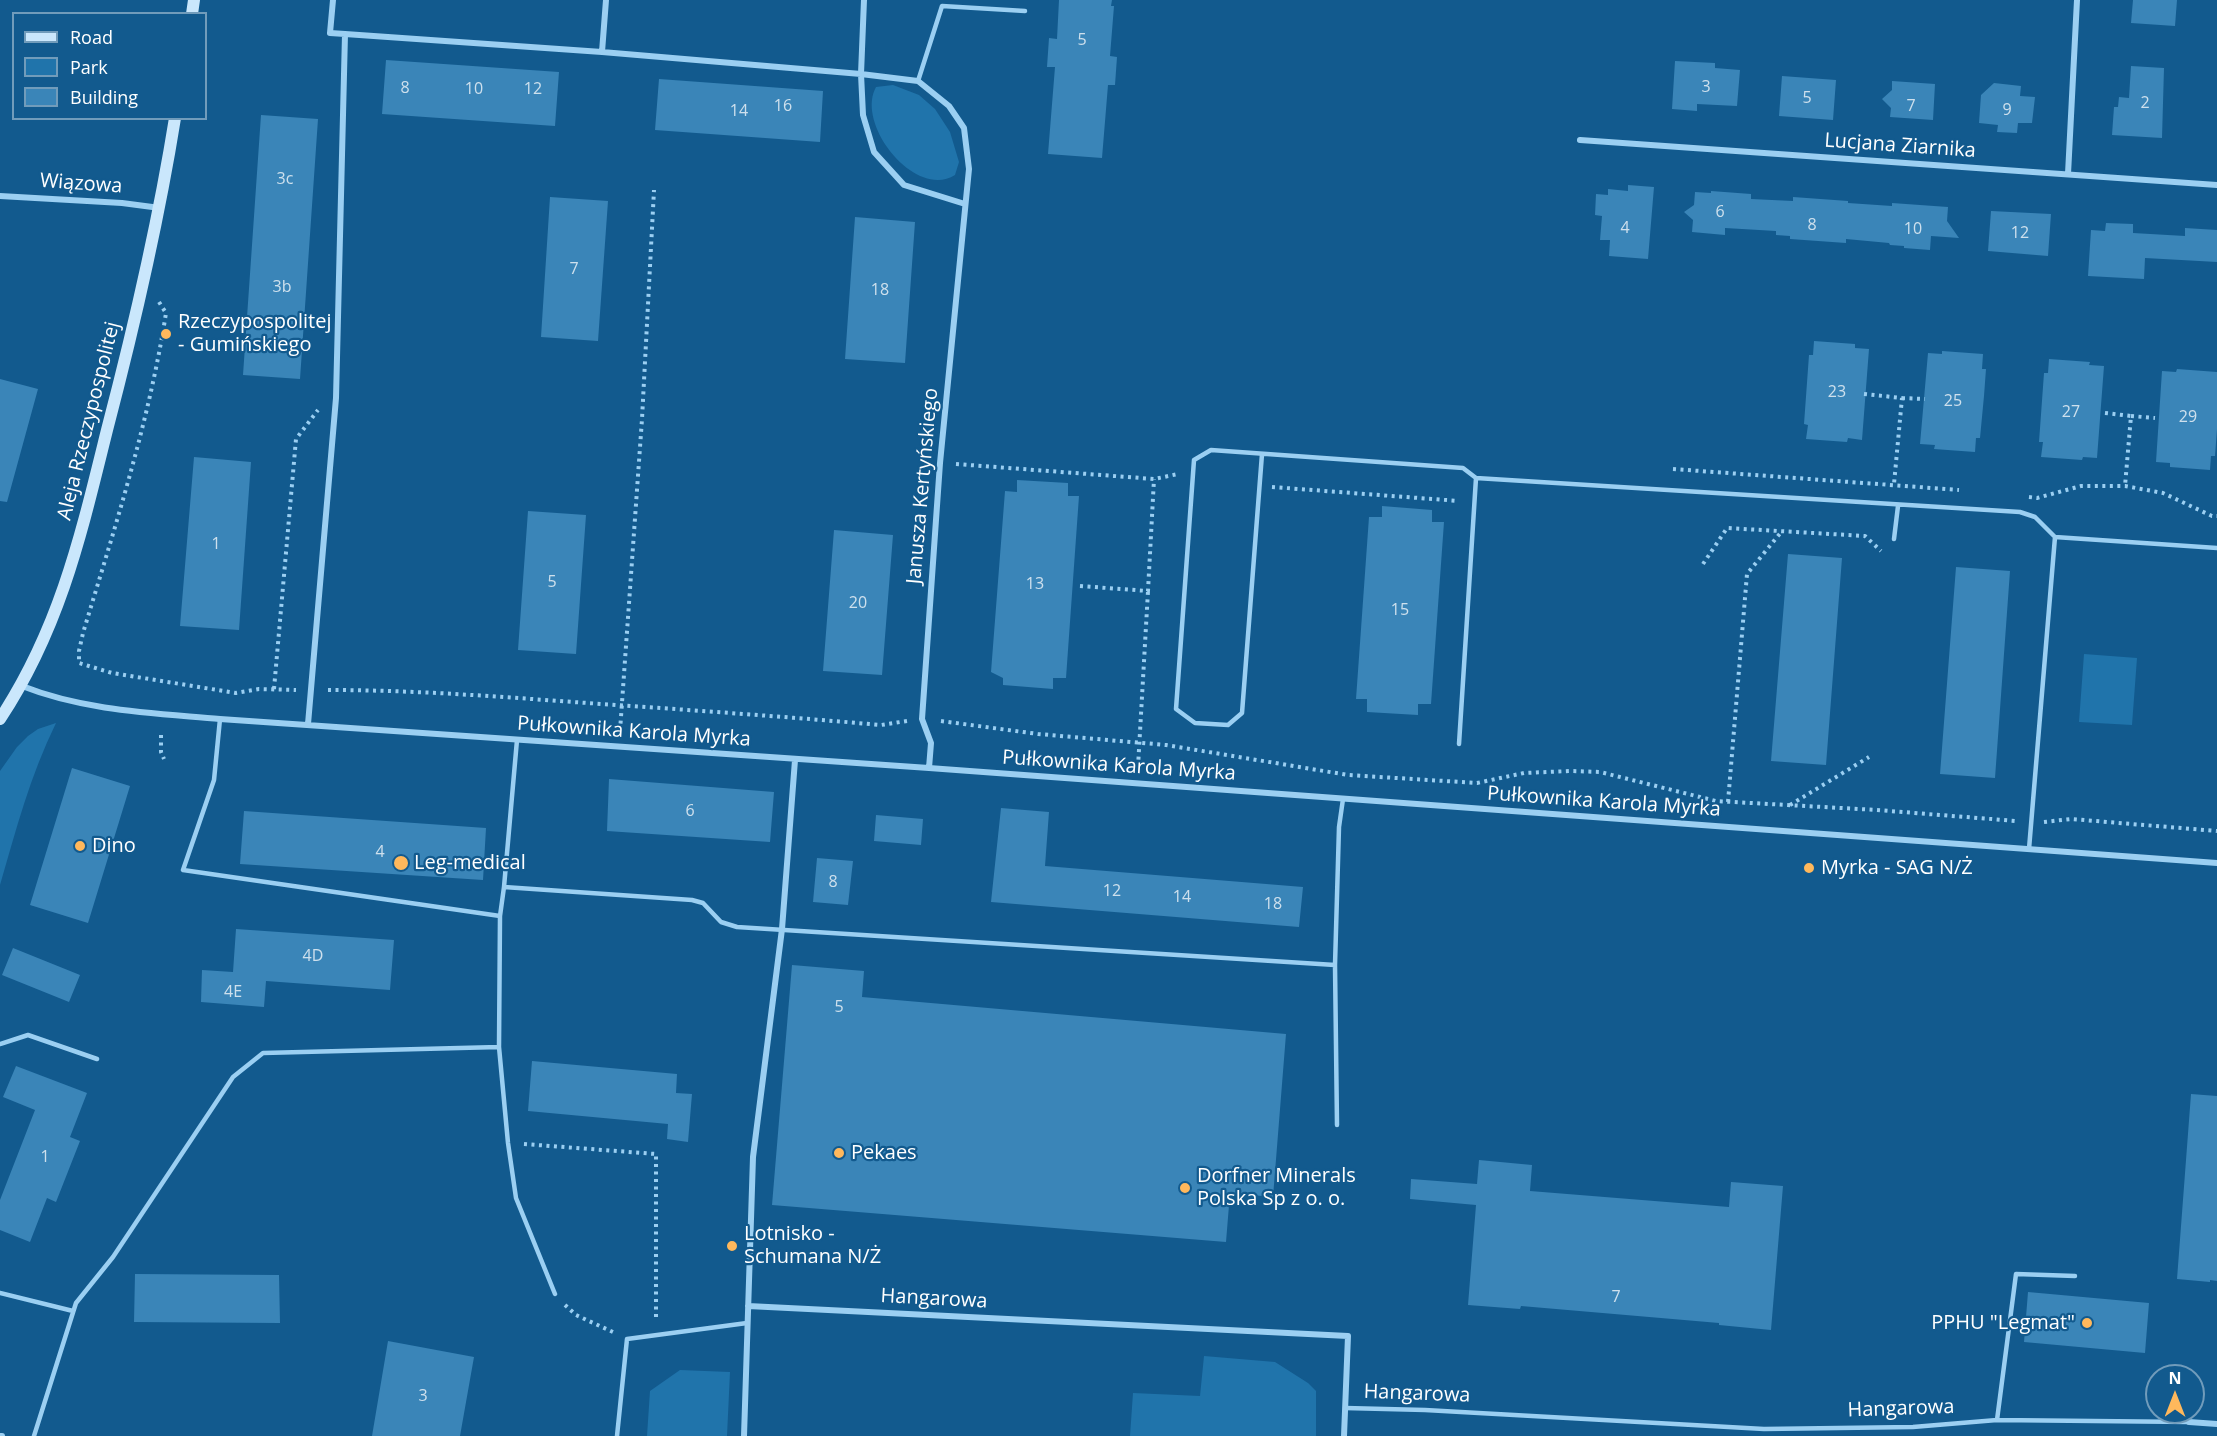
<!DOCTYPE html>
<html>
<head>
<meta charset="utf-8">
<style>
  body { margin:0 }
  #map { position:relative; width:2217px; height:1436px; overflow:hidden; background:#125a8e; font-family:"Open Sans",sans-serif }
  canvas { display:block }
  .legend { position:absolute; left:12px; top:12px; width:195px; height:108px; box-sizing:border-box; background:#125a8e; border:2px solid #719cbb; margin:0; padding:8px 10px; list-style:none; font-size:18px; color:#fff }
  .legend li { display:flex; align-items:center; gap:12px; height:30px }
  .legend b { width:30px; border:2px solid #719cbb }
  .north { position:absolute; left:2145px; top:1364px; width:60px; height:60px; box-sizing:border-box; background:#125a8e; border:2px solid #719cbb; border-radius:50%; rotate:0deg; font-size:16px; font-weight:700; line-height:24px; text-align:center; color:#fff }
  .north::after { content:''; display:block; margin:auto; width:21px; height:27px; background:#ffb85c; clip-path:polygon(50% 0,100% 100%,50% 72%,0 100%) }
</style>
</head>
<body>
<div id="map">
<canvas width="2217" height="1436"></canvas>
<ul class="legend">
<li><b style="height:8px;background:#cae7fc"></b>Road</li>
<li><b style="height:16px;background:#2074ab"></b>Park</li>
<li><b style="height:16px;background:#3a85b8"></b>Building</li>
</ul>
<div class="north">N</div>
</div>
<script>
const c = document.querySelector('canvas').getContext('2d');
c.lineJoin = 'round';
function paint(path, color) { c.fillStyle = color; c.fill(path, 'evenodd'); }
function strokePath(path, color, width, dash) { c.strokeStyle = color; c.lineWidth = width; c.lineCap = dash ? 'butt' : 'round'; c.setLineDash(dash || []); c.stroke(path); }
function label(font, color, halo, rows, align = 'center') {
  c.font = font + ' "Open Sans",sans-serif'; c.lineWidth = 4.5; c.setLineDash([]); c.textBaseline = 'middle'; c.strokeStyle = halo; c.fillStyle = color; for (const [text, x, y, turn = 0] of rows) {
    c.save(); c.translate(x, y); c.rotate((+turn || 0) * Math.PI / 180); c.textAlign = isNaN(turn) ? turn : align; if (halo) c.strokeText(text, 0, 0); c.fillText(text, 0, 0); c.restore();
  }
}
const green = new Path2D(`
  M893,85L919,95L935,109L950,132L959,162L955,175C916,200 855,125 876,87Z
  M2084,654L2137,658L2132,725L2079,722Z
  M56,723C30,776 16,830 0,885V771L17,747L28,736L38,729Z
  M1204,1356L1275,1362L1308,1383L1316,1391V1436H1130L1133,1393L1200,1396Z
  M680,1370L730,1372L727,1436H647L650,1391Z`);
const building = new Path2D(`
  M1059,0H1112L1111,6H1114L1110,56L1117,57L1115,85H1108L1102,158L1048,154L1055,67H1047L1049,38L1057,39Z
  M2133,0H2177L2175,26L2131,23Z
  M386,60L559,72L555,126L382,114Z
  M1675,61L1715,63V68L1740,70L1737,106L1697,104V111L1672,109Z
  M2131,66L2164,68L2162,138L2112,135L2114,107H2118L2119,97L2129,98Z
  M1782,76L1836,80L1833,120L1779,116Z
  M659,79L823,91L820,142L655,130Z
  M1892,81L1935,84L1933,120L1890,117L1891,108L1882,99L1892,90Z
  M1994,83L2021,86L2020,96L2035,97L2032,123H2018L2017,133L1997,132L1998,125L1979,123L1981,95Z
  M261,115L318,119L300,379L243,375Z
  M1628,185L1654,187L1648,259L1609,256L1610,240H1600L1602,216L1595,215L1596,194L1608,195V189L1628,191Z
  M1711,191L1751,194V199L1793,201V197L1848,201V203L1892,206V203L1948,207L1947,221L1959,238L1931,236L1930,250L1904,248V246L1890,245L1889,243L1846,239V243L1790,239V236L1776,235V231L1725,228V235L1692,232L1693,220L1684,212L1694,205L1695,192L1711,193Z
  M550,197L608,201L598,341L541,337Z
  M1991,211L2051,214L2048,256L1988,251Z
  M855,217L915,222L905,363L845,359Z
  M2106,223L2133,224V233L2185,236V228L2217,230V262L2145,258L2144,279L2088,276L2091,230L2105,231Z
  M1814,341L1855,344V348L1869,349L1862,440L1848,438L1847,442L1806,439L1808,425L1804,424L1809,355H1813Z
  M1942,351L1983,354L1982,369H1986L1984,396L1980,438H1976L1975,452L1934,449L1935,445L1920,444L1928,353L1942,354Z
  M2049,359L2090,362L2089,365L2104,366L2097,458L2083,457L2082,460L2041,457L2043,442H2039L2044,373H2048Z
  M2177,369L2217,372V429L2215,456H2211L2210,470L2170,467V463L2156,462L2162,371L2176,372Z
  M0,379L38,389L7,502L0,501Z
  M194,457L251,462L239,630L180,626Z
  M1017,480L1068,483V496H1079L1066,678H1053V689L1003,685V678L991,672L1005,491L1017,492Z
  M1382,506L1432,510V522H1444L1431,704H1418V715L1367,712V699H1356L1369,517H1382Z
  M528,511L586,515L576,654L518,650Z
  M834,530L893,535L882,675L823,671Z
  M1788,554L1842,558L1826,765L1771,761Z
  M1956,567L2010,571L1995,778L1940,774Z
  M72,768L130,786L88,923L30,905Z
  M609,779L774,792L770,842L607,831Z
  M1001,808L1049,812L1045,866L1303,887L1299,927L991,902Z
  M244,811L486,828L483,880L240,864Z
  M876,815L923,819L921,845L874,841Z
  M817,858L853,861L848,905L813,902Z
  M236,929L394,940L390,990L266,981L264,1007L201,1002L202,970L233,972Z
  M13,948L80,975L69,1002L2,975Z
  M792,965L864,971L862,997L1286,1034L1273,1197L1230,1193L1226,1242L772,1205Z
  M532,1061L677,1074L676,1093L692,1094L688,1142L667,1139L668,1124L528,1111Z
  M16,1066L87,1093L70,1137L80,1141L56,1202L47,1198L30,1242L0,1230V1200L35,1110L3,1097Z
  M2191,1094L2217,1096V1281L2210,1280V1282L2177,1279Z
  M1479,1160L1532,1165L1530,1191L1729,1207L1731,1182L1783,1186L1771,1330L1719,1325V1323L1521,1306L1520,1309L1468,1305L1476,1205L1410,1199L1411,1179L1477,1184Z
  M135,1274L279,1275L280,1323L134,1322Z
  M2028,1292L2149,1303L2145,1353L2024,1342Z
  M388,1341L474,1357L460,1436H372Z`);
const path = new Path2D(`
  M159,302L166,313C149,422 115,527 83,633L79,651V663L112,673L236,693L259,689L296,690
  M1864,394L1902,398L1894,484
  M1902,398L1925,399
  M2105,413L2131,416L2125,486
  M2131,416L2155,418
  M956,464L1154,479L1178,474
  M1673,469L1959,490
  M1272,487L1459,501
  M2029,497L2037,498L2081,486H2125L2163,493L2212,516H2217
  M1703,564L1727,528L1865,536L1881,551
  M1080,586L1148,591L1154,479
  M274,689L296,439L318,410
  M328,690C410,690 491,696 573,702C675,709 778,716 881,725L907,721
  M941,721L1038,734L1166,745L1348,775L1477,783L1524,773L1570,771L1600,772L1716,801L1877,810L2016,821
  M620,731L642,419L654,190
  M161,735V752L164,759
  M1138,767L1148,591
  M1728,802L1747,574L1782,531
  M1790,805L1869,757
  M2044,822L2071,819L2217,831
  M524,1144L656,1154V1320
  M565,1305L576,1315L615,1333`);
const lane = new Path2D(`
  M918,81L942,6L1025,11
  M1262,454L1242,713L1228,725L1195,723L1176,709L1194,460L1211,450L1463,468L1476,478L1459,744
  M1476,478L2020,512L2035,517L2055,537
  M1894,539L1898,506
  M220,719L214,780L183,870L500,916
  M517,740L504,887L500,916L499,1047L508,1143L516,1198L555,1294
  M2029,849L2055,537L2217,548
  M504,887L692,900L703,903L721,922L737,927L1335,965
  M0,1044L28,1035L97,1059
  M1337,1125L1335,965L1339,827L1343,799
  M0,1293L73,1311
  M1345,1408L1425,1410L1764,1429L1913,1427L1997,1420L2189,1422
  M1997,1420L2016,1274L2075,1276
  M34,1436L76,1303L113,1257L233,1077L263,1053L499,1047
  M617,1436L627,1339L747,1323`);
const street = new Path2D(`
  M864,0L861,74L863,115L874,152L904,185L965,204
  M345,34L602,52L861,74L918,81L949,106L964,128L969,169L940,463L922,719L931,743L929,768
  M602,52L606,0
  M1580,140L2217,185
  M2068,174L2077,0
  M0,196L122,203L160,208
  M22,686C85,711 154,713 220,719L929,768L2217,863
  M308,724L336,398L345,34L330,33L333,0
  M748,1306L1348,1336L1344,1436
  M2189,1422L2217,1424
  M0,1436H2
  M744,1436L753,1157L782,929L795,760`);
const secondary = new Path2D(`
  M192,14L194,0
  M0,719C60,628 81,535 107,430C134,327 158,224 175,118`);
const markers = [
  [166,334,6,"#ffb85c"],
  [80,846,6,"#ffb85c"],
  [401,863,8,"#ffb85c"],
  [1809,868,6,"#ffb85c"],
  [839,1153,6,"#ffb85c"],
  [1185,1188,6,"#ffb85c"],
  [732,1246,6,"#ffb85c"],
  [2087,1323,6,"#ffb85c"]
];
const numberNames = [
  ["5",1082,40],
  ["3",1706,87],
  ["8",405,88],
  ["10",474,89],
  ["12",533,89],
  ["5",1807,98],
  ["2",2145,103],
  ["16",783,106],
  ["7",1911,106],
  ["9",2007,110],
  ["14",739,111],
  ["3c",285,179],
  ["6",1720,212],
  ["8",1812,225],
  ["4",1625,228],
  ["10",1913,229],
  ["12",2020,233],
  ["7",574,269],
  ["3b",282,287],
  ["18",880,290],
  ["23",1837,392],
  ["25",1953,401],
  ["27",2071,412],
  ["29",2188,417],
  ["1",216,544],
  ["5",552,582],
  ["13",1035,584],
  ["20",858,603],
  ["15",1400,610],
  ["6",690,811],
  ["4",380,852],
  ["8",833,882],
  ["12",1112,891],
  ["14",1182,897],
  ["18",1273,904],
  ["4D",313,956],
  ["4E",233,992],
  ["5",839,1007],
  ["1",45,1157],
  ["7",1616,1297],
  ["3",423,1396]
];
const streetNames = [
  ["Lucjana Ziarnika",1900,146,4],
  ["Wiązowa",81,184,4],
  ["Aleja Rzeczypospolitej",89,421,-76],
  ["Janusza Kertyńskiego",923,486,-85],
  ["Pułkownika Karola Myrka",634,732,4],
  ["Pułkownika Karola Myrka",1119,766,4],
  ["Pułkownika Karola Myrka",1604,802,4],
  ["Hangarowa",934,1299,3],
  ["Hangarowa",1417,1394,2],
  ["Hangarowa",1901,1409,-2]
];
const poiNames = [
  ["Rzeczypospolitej",178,322],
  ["- Gumińskiego",178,345],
  ["Dino",92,846],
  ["Leg-medical",414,863],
  ["Myrka - SAG N/Ż",1821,868],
  ["Pekaes",851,1153],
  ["Dorfner Minerals",1197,1176],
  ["Polska Sp z o. o.",1197,1199],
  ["Lotnisko -",744,1234],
  ["Schumana N/Ż",744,1257],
  ["PPHU \"Legmat\"",2075,1323,"right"]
];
paint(green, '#2074ab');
paint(building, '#3a85b8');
strokePath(path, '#9bcff2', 4, [3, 4.5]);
strokePath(lane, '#9bcff2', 4.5);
strokePath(street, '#9bcff2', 6);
strokePath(secondary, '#cae7fc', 12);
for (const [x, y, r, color] of markers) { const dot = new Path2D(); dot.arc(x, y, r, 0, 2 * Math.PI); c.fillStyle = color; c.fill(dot); strokePath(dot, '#125a8e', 2); }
label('16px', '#cee0ed', null, numberNames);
label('20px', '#fff', '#125a8e', streetNames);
label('20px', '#fff', '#125a8e', poiNames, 'left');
</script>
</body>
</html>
